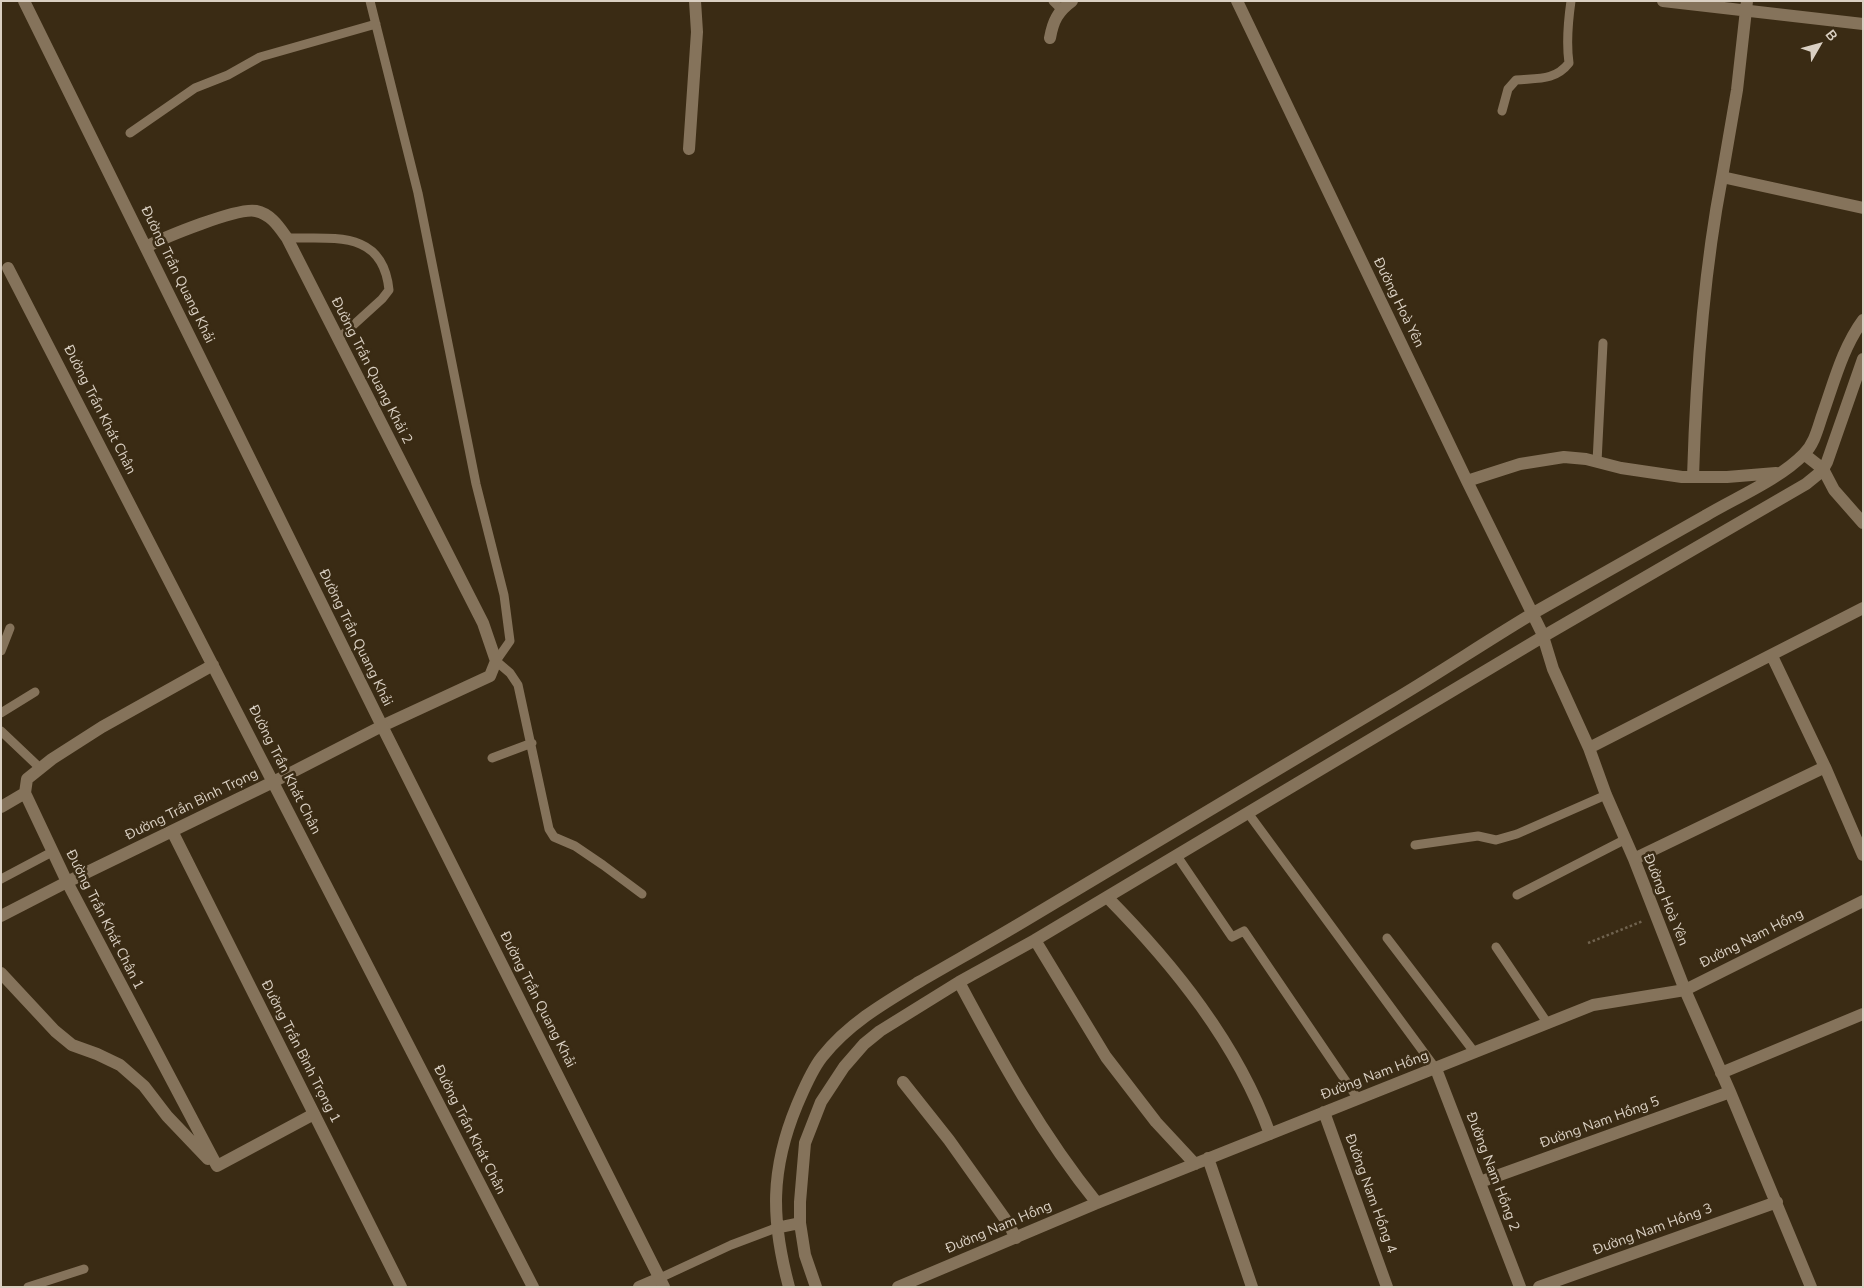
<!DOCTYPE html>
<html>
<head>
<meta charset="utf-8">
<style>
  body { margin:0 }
  #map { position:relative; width:1864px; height:1288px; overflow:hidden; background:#3a2b14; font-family:"Nunito Sans",sans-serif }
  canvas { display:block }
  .frame { position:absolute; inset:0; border:2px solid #dad0c3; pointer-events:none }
  .north { position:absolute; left:1794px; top:20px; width:50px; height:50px; -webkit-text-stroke:4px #3a2b14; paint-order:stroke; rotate:52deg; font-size:14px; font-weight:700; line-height:20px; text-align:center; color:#dad0c3 }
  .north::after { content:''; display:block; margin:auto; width:18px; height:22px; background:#dad0c3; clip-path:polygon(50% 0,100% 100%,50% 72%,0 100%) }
</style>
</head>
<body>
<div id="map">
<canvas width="1864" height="1288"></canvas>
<div class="frame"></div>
<div class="north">B</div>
</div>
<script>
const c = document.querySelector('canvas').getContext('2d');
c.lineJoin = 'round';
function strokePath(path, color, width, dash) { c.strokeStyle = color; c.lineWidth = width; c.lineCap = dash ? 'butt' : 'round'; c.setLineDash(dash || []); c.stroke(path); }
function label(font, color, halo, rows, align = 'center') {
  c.font = font + ' "Nunito Sans",sans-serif'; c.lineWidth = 5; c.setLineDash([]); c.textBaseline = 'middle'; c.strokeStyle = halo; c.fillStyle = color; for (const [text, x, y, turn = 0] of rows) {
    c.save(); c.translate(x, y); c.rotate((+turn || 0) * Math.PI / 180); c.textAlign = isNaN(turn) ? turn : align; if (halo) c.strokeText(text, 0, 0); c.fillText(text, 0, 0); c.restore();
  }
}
const path = new Path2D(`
  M1588,943L1643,921`);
const lane = new Path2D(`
  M370,1L418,193L476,484L504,595L510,641L496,661L510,673L518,685L549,829L554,837L575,846L603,865L642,894
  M1053,1L1061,9
  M1502,111L1508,89L1516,80C1537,78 1555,81 1569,63C1566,42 1568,22 1571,1
  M130,133L195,88L228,75L260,57L376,24
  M287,238C333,239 383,229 389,290L382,299L338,339
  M1597,462L1603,343
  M1,651L10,628
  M1,713L35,692
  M1,731L40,768
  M492,758L532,743
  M1248,813L1436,1069
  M1415,845L1478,836L1496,840L1517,834L1606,795
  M1177,856L1232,937L1244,931L1358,1099
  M1,879L52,852
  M1517,895L1624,840
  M1387,938L1475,1053
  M1496,947L1548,1024
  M660,1278L731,1245L776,1228
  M28,1287L84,1269`);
const street = new Path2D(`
  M1237,1L1467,481L1542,633L1553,669L1589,748L1606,795L1634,859L1685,990L1730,1092L1811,1287
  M1663,1L1863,24
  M1050,38C1053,21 1058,11 1072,1
  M689,149L697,32L695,1
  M1722,177L1737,90L1747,1
  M8,268L533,1287
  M1804,454L1823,469L1834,490L1863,523
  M1693,477C1696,376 1703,276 1722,177L1863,208
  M1467,481L1520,464L1564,457L1586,459L1621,468L1682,477H1727L1776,473
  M1772,656L1825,767L1863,855
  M213,665L102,727L52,759L27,779L25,793L67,882L217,1166L314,1114
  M1589,748L1863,608
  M1,807L25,793
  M172,831L401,1287
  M1634,859L1825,767
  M1107,897C1174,965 1237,1043 1270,1134
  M1,916L67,882L273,782L382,726L490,676L496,661L483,623L287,238C279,227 271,214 256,211C238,207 165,237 146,247
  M1035,940L1106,1057L1156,1122L1195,1164
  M1,973L55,1031L72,1045L97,1054L120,1065L144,1086L167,1116L208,1159
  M959,982C1000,1059 1042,1135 1097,1203
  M1436,1069L1520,1287
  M1721,1073L1863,1014
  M903,1082L949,1140L1008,1223L1016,1238
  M1324,1112L1387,1287
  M1208,1158L1252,1287
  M1480,1182L1730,1092
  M776,1228L800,1223
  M639,1287L660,1278
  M789,1287C771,1220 770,1170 797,1105C804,1089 811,1071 822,1057C848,1024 884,1003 919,982C955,961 991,941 1026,920C1148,846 1270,773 1392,701C1441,672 1488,640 1537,611C1593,579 1649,548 1705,516C1735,498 1780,479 1804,454C1815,443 1818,427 1823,413C1834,382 1843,347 1863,320
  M816,1287L805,1255L800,1223V1202L805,1143L821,1102L844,1067L864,1044L880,1031L959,982L1035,940L1544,636L1806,484L1822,471L1827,462L1863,359
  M898,1287L1097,1203L1593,1005L1685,990L1863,901
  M1539,1287L1777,1202`);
const secondary = new Path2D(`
  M24,1L382,726L664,1287`);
const streetNames = [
  ["Đường Trần Quang Khải",177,275,64],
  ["Đường Hoà Yên",1398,303,64],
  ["Đường Trần Quang Khải 2",371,371,63],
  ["Đường Trần Khát Chân",99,410,63],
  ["Đường Trần Quang Khải",355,638,64],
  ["Đường Trần Khát Chân",284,770,63],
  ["Đường Trần Bình Trọng",192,805,-26],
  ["Đường Hoà Yên",1665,900,68],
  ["Đường Trần Khát Chân 1",104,920,63],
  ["Đường Nam Hồng",1752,939,-27],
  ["Đường Trần Quang Khải",537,1000,63],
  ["Đường Trần Bình Trọng 1",300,1052,63],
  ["Đường Nam Hồng",1375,1076,-21],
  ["Đường Nam Hồng 5",1600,1123,-20],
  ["Đường Trần Khát Chân",469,1130,63],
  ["Đường Nam Hồng 2",1492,1172,69],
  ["Đường Nam Hồng 4",1370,1194,70],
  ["Đường Nam Hồng",999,1228,-23],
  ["Đường Nam Hồng 3",1653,1230,-20]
];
strokePath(path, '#70634f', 2.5, [2.5, 2.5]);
strokePath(lane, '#85735b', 9);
strokePath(street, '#85735b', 12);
strokePath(secondary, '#85735b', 12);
label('14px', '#dad0c3', '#3a2b14', streetNames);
</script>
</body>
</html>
